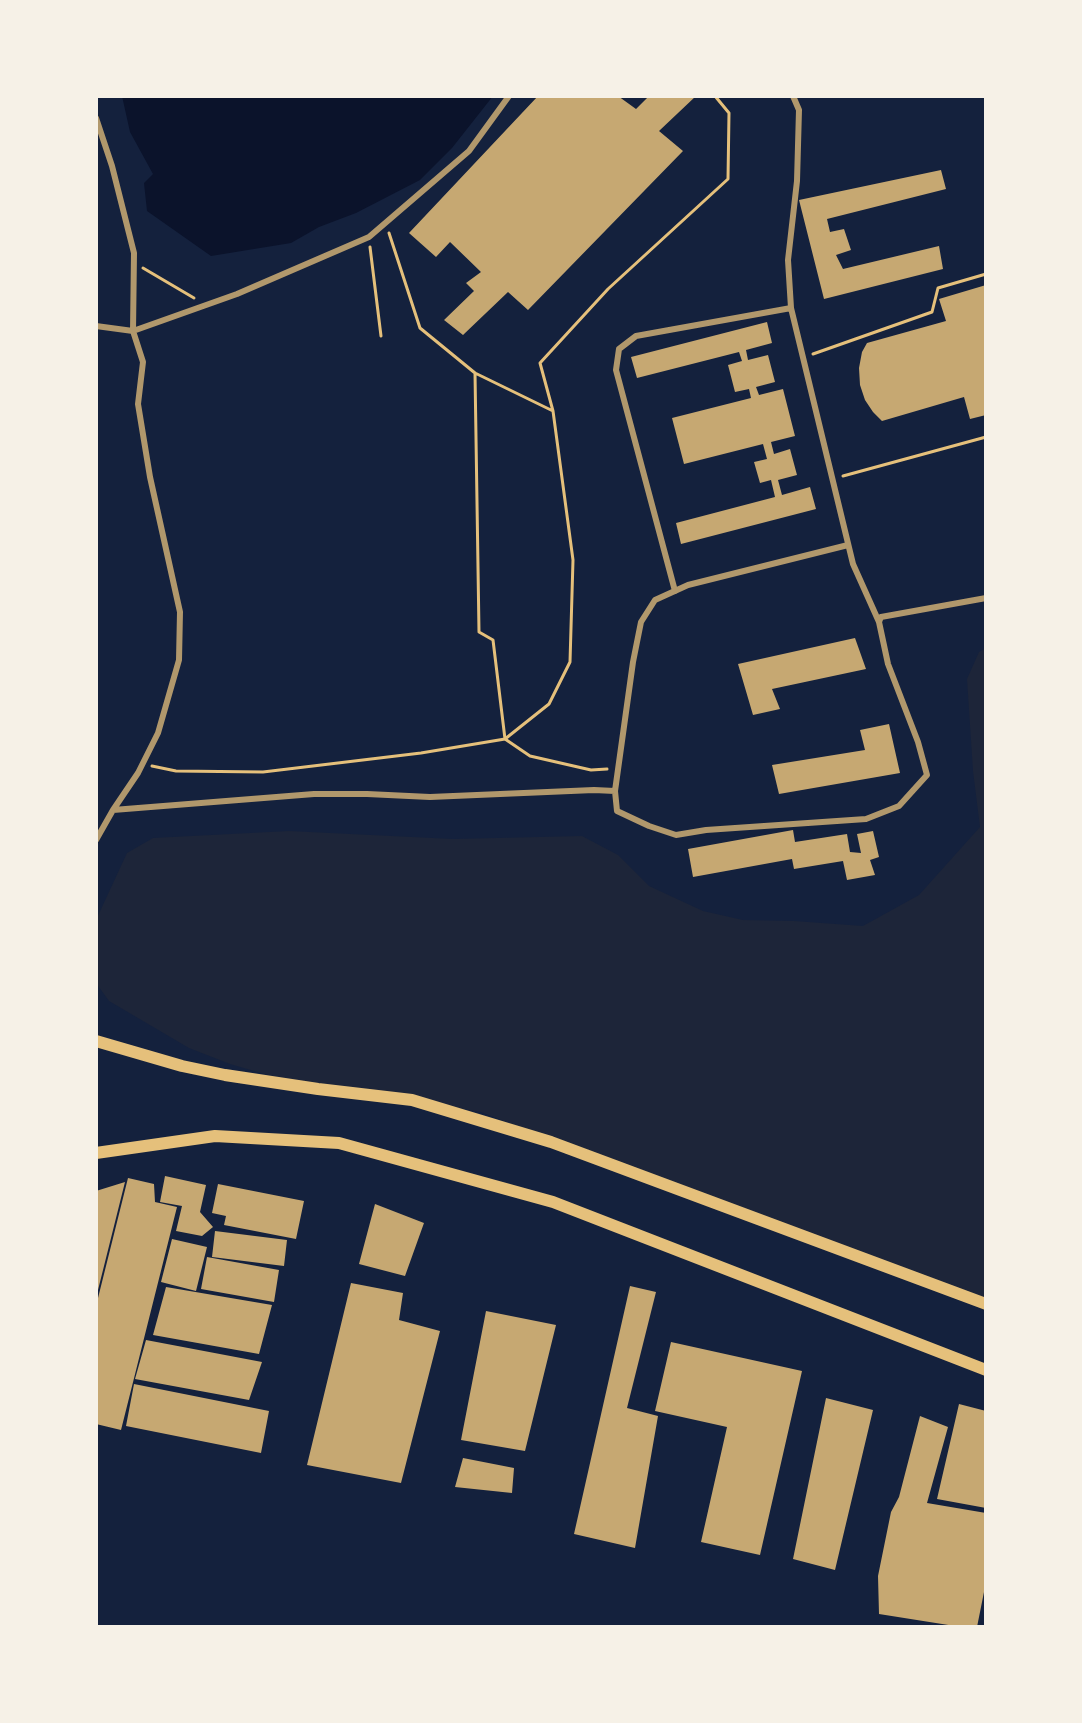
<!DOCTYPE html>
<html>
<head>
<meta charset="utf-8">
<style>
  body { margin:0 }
  #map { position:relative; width:1082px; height:1723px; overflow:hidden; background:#14213d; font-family:"Open Sans",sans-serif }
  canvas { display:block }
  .frame { position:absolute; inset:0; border:98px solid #f6f1e7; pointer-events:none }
</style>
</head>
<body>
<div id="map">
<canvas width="1082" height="1723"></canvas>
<div class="frame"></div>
</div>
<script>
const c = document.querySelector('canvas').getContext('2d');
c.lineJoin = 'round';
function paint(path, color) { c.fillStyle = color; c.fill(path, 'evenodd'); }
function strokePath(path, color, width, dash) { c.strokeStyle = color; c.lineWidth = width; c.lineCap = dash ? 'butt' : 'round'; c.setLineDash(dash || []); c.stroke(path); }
const green = new Path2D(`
  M986,648V1300L813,1243L481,1112L268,1075L230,1064L189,1048L109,1001L96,983V920L127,853L153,838L289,831L453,839L582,836L618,855L649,886L703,911L743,920L794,921L863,926L919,895L980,827L973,771L967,679L979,652Z`);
const water = new Path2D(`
  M122,96H493L452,148L420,180L356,213L319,227L291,243L211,256L147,211L144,183L153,174L130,132Z`);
const building = new Path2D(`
  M538,96H618L636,109L649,96H696L659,131L683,151L528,310L508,292L463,335L444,320L474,291L466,283L481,272L450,242L436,257L409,233Z
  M941,170L946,189L827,219L830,232L844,229L851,250L836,255L843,269L939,246L943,269L824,299L799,200Z
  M986,285V415L970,419L964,397L882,421L873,412L865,400L860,385L859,368L862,352L867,343L946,321L939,299Z
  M767,322L772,343L746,350L748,360L768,355L775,382L756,387L759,395L783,389L795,436L771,442L774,454L790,449L797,475L778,480L782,495L810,487L816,509L681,544L676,523L775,497L771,480L760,483L754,462L767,459L763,444L684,464L672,418L751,398L749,389L735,392L728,365L742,361L739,352L637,378L631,357Z
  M855,638L866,669L772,689L780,709L753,715L738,664Z
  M889,724L900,773L779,794L772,765L865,750L860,730Z
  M793,830L795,842L847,834L850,852L861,853L857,834L873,831L879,857L870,860L875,875L847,880L843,861L794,869L792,859L693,877L688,849Z
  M165,1176L206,1185L200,1212L213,1227L202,1236L176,1231L182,1206L160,1202Z
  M128,1178L154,1184L155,1202L177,1207L121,1430L96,1424V1306Z
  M125,1182L97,1294H96V1191Z
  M218,1184L304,1201L296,1239L224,1225L226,1216L212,1213Z
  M375,1204L424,1223L405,1276L359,1264Z
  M215,1231L287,1240L284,1266L212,1257Z
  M172,1239L207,1247L196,1291L161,1282Z
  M207,1257L279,1270L274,1302L201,1289Z
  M351,1283L403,1293L399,1320L440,1331L401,1483L307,1465Z
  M630,1286L656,1292L627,1408L658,1416L635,1548L574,1534Z
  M166,1287L272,1305L259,1354L153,1335Z
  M486,1311L556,1325L525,1451L461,1440Z
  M146,1340L262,1362L249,1400L135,1379Z
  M671,1342L802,1371L760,1555L701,1542L727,1427L655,1411Z
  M134,1384L269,1411L261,1453L126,1426Z
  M826,1398L873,1410L835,1570L793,1559Z
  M959,1404L986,1411V1508L937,1499Z
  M920,1416L948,1427L927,1503L986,1513V1582L977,1627H961L879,1614L878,1576L891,1512L899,1497Z
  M463,1458L514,1468L512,1493L455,1487Z`);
const path = new Path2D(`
  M370,247L381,336
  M143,268L194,298
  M813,354L932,312L938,288L986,274
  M475,373L479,632L493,640L505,739L530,756L591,770L607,769
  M553,411L540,363L608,289L728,179L729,113L715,96
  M843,476L986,437
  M152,766L176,771L263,772L421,753L505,739L549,704L570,662L573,560L553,411L475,373L420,328L389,233`);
const minor = new Path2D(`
  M793,96L799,110L797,181L788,260L791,308L853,564L879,622
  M96,118L112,166L134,253L133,331L143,362L138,404L150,477L180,612L179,660L158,733L138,773L113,810
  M96,326L133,331L237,294L369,237L469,151L509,96
  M675,591L616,370L619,349L636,336L791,308
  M615,791L633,662L641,622L655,600L688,585L848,545
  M96,840L113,810L314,794H367L430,797L594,790L615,791L617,811L649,826L676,835L706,830L866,819L899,806L927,775L918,742L888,664L879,622L881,617L986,598`);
const trunk = new Path2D(`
  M96,1041L182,1066L225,1075L318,1089L412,1100L551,1142L986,1304
  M96,1153L215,1136L339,1143L553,1202L986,1370`);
paint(green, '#1d2539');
paint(water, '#0b132b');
paint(building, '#c6a872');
strokePath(path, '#e5c07b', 3);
strokePath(minor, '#b1986c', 6);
strokePath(trunk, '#e5c07b', 12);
</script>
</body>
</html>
